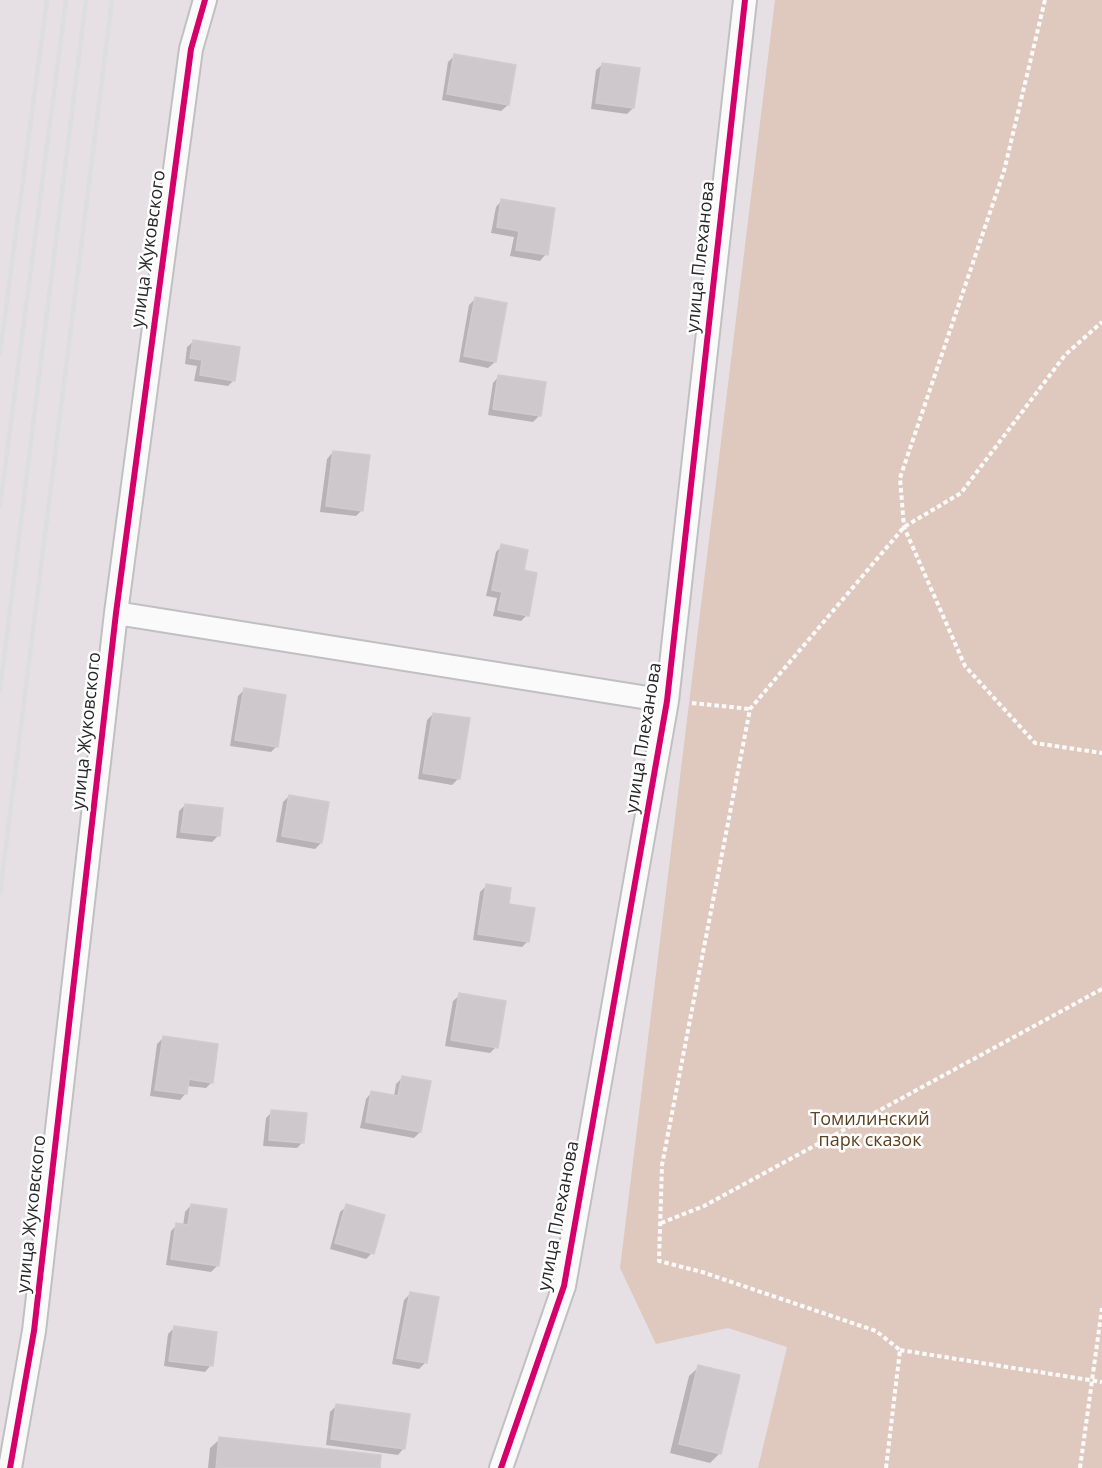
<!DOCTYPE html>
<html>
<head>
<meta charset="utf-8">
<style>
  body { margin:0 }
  canvas { display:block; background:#e6dfe4 }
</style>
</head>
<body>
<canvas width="1102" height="1468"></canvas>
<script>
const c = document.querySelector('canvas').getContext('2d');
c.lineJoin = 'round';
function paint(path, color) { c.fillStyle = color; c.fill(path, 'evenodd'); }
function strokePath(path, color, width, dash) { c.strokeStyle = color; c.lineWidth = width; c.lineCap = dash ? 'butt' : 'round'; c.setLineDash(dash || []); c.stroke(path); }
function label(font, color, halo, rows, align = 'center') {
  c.font = font + ' "Open Sans",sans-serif'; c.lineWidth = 5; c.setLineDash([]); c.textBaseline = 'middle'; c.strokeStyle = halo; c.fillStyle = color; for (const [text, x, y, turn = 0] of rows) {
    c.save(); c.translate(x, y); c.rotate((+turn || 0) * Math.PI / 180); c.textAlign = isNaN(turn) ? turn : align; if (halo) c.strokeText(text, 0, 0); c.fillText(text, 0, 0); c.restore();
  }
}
const green = new Path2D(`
  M775,0H1102V1468H758L787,1347L728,1328L656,1344L620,1268Z`);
const shadow = new Path2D(`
  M455,55L508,105L501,111L442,100L448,62Z
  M603,64L633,108L627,114L591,109L596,70Z
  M502,200L546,254L540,261L510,256L514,237L491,233L496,207Z
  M476,298L495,362L488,368L459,362L469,305Z
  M194,341L234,380L228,386L194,381L197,366L185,364L187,347Z
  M499,376L540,415L533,422L488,415L493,383Z
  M333,452L362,510L356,516L320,512L327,459Z
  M502,546L527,615L521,621L493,616L497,598L486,596L496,552Z
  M244,690L277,746L271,752L230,746L238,696Z
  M433,714L459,778L452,785L418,779L427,720Z
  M289,796L321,843L315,849L276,842L283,802Z
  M185,805L218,836L212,842L176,838L179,811Z
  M486,886L507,905L528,941L522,947L473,940L480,892Z
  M460,995L496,1047L490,1053L445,1046L453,1001Z
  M163,1038L212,1082L206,1088L187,1086L186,1093L180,1100L150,1096L157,1044Z
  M403,1077L420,1132L414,1138L360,1128L366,1099L372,1092L394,1096L396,1084Z
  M272,1112L303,1142L297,1148L263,1146L266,1118Z
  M191,1205L217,1266L211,1272L166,1265L171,1231L177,1225L183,1226L185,1212Z
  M347,1206L372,1253L366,1259L330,1249L340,1212Z
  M410,1294L425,1363L419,1369L392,1364L404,1300Z
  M174,1328L211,1365L205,1372L164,1366L168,1334Z
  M699,1367L720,1453L710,1463L670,1453L689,1376Z
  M336,1406L404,1448L398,1455L326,1445L330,1412Z
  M220,1439L378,1468H208L210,1448Z`);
const building = new Path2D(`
  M454,54L516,65L509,105L447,94Z
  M602,63L640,68L634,108L596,103Z
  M501,199L555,208L548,255L516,250L519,231L497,227Z
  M475,297L507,303L496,362L464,356Z
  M193,340L240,347L235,381L200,375L202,360L190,358Z
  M498,375L546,382L541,416L493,409Z
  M333,451L370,455L363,511L326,506Z
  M501,544L528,550L524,570L537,573L529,616L498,610L502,592L492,590Z
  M244,688L286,695L278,747L235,740Z
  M433,713L470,718L460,779L423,773Z
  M289,795L329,802L322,843L282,836Z
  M185,804L223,808L220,836L181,832Z
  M486,884L511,888L509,904L535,908L529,942L478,934Z
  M459,993L506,1001L498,1048L451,1040Z
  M163,1036L218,1044L213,1083L189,1079L187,1094L155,1090Z
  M402,1076L431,1081L421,1132L366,1122L371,1091L398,1096Z
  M271,1110L307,1113L304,1143L269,1140Z
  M191,1204L227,1209L219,1266L171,1259L176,1223L188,1225Z
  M346,1204L385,1215L374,1254L335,1243Z
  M410,1292L439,1297L427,1363L397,1358Z
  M174,1326L217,1332L213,1366L169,1361Z
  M698,1365L740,1375L721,1454L679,1444Z
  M336,1404L410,1414L405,1449L331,1439Z
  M219,1437L381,1455L380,1468H216Z`);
const path = new Path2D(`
  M1045,0L1004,171L900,478L904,527L965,666L1035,743L1102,753
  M692,703L750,709
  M661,1223L704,1206L1102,989
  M900,1350L1102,1382
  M886,1468L900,1350L876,1331L702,1272L659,1261L662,1165L750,709L904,527L961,493L1065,355L1102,322
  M1080,1468L1102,1308`);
const street = new Path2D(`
  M116,613L667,701
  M10,1468L34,1331L116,613L191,49L205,0
  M501,1468L564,1286L667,701L745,0`);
const rail = new Path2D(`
  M0,353L47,0
  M0,506L66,0
  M0,691L86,0
  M0,893L112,0`);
const cycleway = new Path2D(`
  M10,1468L34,1331L116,613L191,49L205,0
  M501,1468L564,1286L667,701L745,0`);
const streetNames = [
  ["улица Жуковского",149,249,-82],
  ["улица Плеханова",701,257,-84],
  ["улица Жуковского",87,731,-84],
  ["улица Плеханова",644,738,-81],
  ["улица Жуковского",32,1214,-84],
  ["улица Плеханова",559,1216,-79]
];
const parkNames = [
  ["Томилинский",870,1120],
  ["парк сказок",870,1141]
];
paint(green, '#dfc9be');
paint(shadow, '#0003');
paint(building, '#cec8cc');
strokePath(building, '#d1cbcf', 1.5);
strokePath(street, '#c1c0c1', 26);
strokePath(path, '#fbfafb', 4, [4.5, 3]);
strokePath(street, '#fbfafb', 22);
strokePath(rail, '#dddede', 4.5);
strokePath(cycleway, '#d6006c', 6);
label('18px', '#292929', '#fff', streetNames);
label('18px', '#5d4222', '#fff', parkNames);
</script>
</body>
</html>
